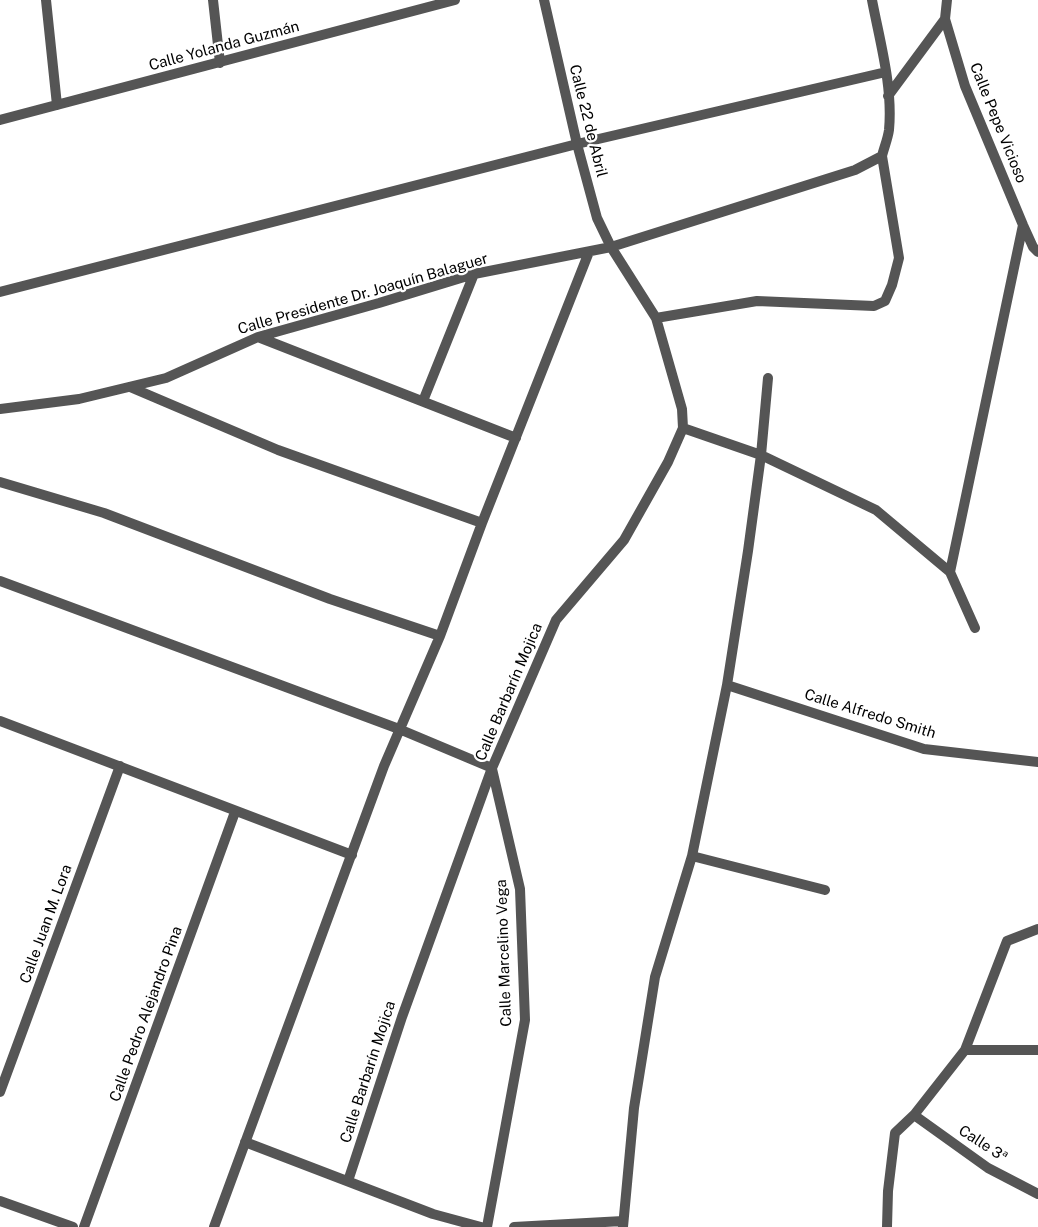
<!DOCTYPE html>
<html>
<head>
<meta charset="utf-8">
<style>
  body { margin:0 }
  canvas { display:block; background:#fff }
</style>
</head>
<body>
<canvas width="1038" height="1227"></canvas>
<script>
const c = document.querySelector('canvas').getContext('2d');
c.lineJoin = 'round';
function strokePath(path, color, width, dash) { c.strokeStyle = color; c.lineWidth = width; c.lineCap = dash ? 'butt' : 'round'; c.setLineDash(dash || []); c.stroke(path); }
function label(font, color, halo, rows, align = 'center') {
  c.font = font + ' "Public Sans",sans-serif'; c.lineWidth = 4.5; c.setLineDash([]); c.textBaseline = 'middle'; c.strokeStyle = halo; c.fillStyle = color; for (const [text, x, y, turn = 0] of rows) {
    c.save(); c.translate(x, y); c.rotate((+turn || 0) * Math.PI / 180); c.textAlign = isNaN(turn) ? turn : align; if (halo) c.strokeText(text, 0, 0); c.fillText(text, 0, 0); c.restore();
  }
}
const street = new Path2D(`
  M46,0L57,105
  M213,0L220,63
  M947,0L945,19L965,86L1023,225L1033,247L1038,252
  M888,96L945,19
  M0,120L455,0
  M0,292L577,144L886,72
  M656,318L757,301L874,306L885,301L892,285L899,258L882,156
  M258,337L516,438
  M130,387L278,450L482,523
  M423,401L474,274
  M0,409L79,399L166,378L258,337L379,303L474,274L611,247L855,170L882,156C884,148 888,138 889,130C893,87 880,42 872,0
  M683,428L761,455L876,510L950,572L975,628
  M0,482L104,513L330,599L440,636
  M950,572L1023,225
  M0,581L399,729L492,768
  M727,685L924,749L1038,762
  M0,721L352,855
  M692,856L825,890
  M965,1050H1038
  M0,1092L120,766
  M914,1115L988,1168L1038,1194
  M245,1142L433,1214L481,1227
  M348,1181L402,1017L492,768L556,620L624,540L668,462L683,428L682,409L656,318L611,247L597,218L577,144L544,0
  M0,1201L73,1227
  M84,1227L235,812
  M214,1227L384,766L440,636L482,523L589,252
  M487,1227L525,1020L520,889L492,769
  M514,1227L623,1221
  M623,1227L634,1108L655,977L692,856L727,685L748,551L761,455L768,378
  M887,1227L888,1191L895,1133L914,1115L965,1050L1007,941L1038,929`);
const streetNames = [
  ["Calle Yolanda Guzmán",224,46,-15],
  ["Calle 22 de Abril",588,121,76],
  ["Calle Pepe Vicioso",998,123,68],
  ["Calle Presidente Dr. Joaquín Balaguer",363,294,-16],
  ["Calle Barbarín Mojica",509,692,-67],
  ["Calle Alfredo Smith",870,714,17],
  ["Calle Juan M. Lora",46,924,-70],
  ["Calle Marcelino Vega",504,953,-92],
  ["Calle Pedro Alejandro Pina",146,1014,-70],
  ["Calle Barbarín Mojica",368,1072,-72],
  ["Calle 3ª",983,1144,33]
];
strokePath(street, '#555', 10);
label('15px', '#000', '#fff', streetNames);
</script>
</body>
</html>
